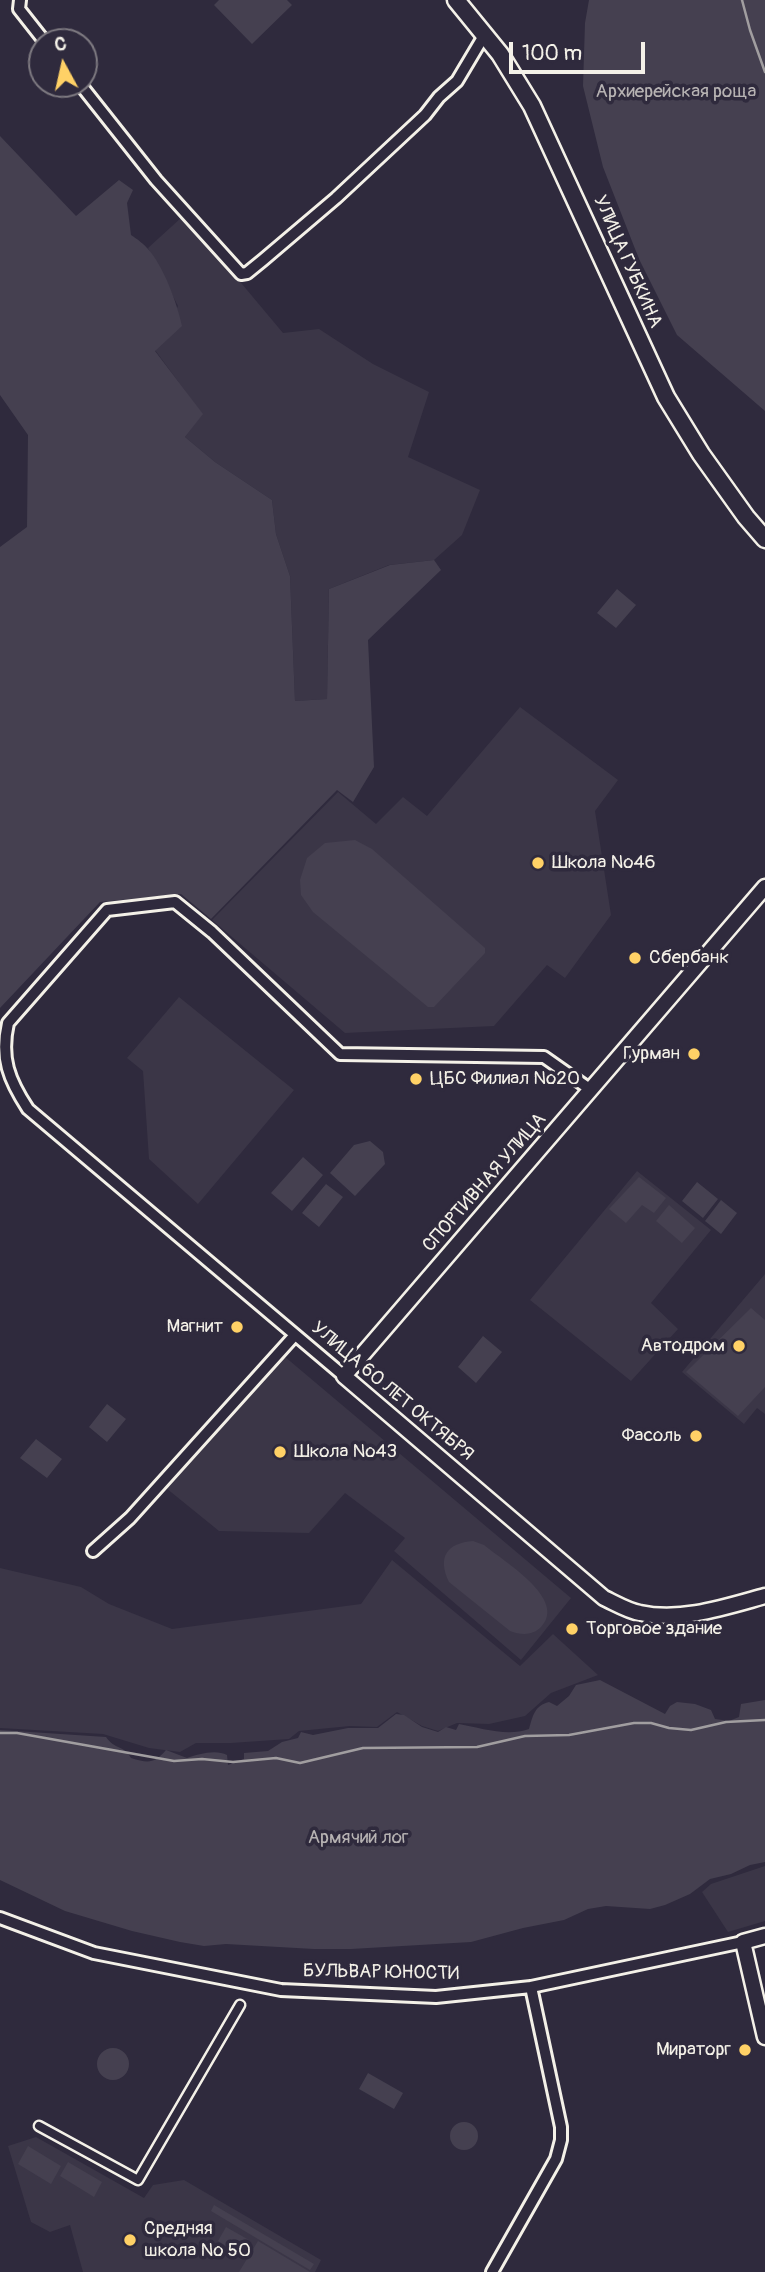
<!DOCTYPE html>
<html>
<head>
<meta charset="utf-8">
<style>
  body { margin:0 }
  #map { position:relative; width:765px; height:2272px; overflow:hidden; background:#2f2a3d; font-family:Pangolin,sans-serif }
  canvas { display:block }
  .north { position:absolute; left:28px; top:28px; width:70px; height:70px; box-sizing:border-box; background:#2f2a3d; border:2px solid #7e7a81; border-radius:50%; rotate:352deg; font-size:19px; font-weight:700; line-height:28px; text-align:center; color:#f4f1e8 }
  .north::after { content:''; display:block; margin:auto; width:24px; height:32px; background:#ffd166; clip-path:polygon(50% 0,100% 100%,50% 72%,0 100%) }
  .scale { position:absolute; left:509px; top:42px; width:136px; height:32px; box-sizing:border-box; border:4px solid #f4f1e8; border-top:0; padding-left:9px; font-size:21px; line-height:24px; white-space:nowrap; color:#f4f1e8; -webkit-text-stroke:5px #2f2a3d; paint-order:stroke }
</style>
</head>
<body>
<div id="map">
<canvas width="765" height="2272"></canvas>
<div class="north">С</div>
<div class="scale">100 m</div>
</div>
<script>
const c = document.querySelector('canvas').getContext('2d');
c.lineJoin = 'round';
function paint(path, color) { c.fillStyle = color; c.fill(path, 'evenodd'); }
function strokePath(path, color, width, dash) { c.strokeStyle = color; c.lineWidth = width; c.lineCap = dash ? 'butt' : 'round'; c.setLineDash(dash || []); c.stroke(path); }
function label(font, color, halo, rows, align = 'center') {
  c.font = font + ' Pangolin,sans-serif'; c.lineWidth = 7; c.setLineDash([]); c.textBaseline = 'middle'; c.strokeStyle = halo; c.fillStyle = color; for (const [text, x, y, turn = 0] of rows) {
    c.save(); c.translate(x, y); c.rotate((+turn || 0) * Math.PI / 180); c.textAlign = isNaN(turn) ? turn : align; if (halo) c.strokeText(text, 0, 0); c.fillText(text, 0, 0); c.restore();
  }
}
const built = new Path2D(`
  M182,217L201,235L283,333L319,329L373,364L429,392L408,457L480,490L462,535L434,560L389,565L329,589L327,699L295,701L290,576L276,534L272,500L215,462L185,437L202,414L155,350L178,306L148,248Z
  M520,707L618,780L595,811L611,915L565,978L547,965L494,1026L345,1033L212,920L338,792L376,824L403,797L427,816Z
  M179,997L294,1090L198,1204L149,1159L143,1071L127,1058Z
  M637,1171L711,1230L651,1303L678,1329L631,1381L530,1300Z
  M765,1274V1414L757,1408L744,1424L682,1372Z
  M284,1356L571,1598L521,1660L394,1551L405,1538L345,1493L309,1533L219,1531L166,1488Z
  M392,1560L520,1666L553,1634L598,1675L551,1693L525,1716L489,1724L457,1723L438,1731L422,1726L397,1712L377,1727L350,1726L299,1731L289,1739L231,1743H196L180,1752L149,1748L103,1734L0,1728V1568L81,1587L109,1604L172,1629L361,1604Z
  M765,1866V1921L728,1932L702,1892L711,1884Z
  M36,2137L144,2198L153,2185L184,2180L321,2260L315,2272H83L70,2225L50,2232L31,2222L8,2146Z`);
const green = new Path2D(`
  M219,0H287L292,5L252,44L214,5Z
  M589,0H765V411L677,335L639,259L603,167L583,86L585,23Z
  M0,136L76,216L119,180L133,190L127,203L131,235C137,239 144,244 148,249C164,267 177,303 182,326L155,351L203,414L185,437L215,462L272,500L276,534L290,576L295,701L327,699L329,589L390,565L434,560L441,570L368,640L374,767L353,802L337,790L211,919L181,894L100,902L0,1008V547L27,527L28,435L0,395Z
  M617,589L636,605L616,628L597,613Z
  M355,840L372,849L485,948V953L434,1007H428L313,912L301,895L300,880L307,858L325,843Z
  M370,1141L383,1152L385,1164L355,1196L330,1173L354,1145Z
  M303,1157L323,1175L292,1211L271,1193Z
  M639,1177L666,1198L654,1213L642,1205L626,1223L609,1209Z
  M697,1182L718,1199L703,1218L682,1201Z
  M326,1184L343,1197L319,1227L302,1213Z
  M721,1200L737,1213L721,1234L705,1221Z
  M669,1205L695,1228L682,1243L656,1221Z
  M751,1308L765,1320V1387L738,1416L686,1372Z
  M483,1336L502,1352L476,1383L458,1367Z
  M107,1404L126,1419L107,1442L89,1427Z
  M36,1439L62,1459L47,1478L20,1458Z
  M473,1541L484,1545C503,1561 568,1599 541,1627C532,1636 521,1635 510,1631L449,1582C437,1557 447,1543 473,1541Z
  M600,1680L665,1714L670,1706L677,1702L695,1704L711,1710L715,1719L729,1721L739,1717L741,1704L765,1700V1862L750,1865L731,1874L710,1879L690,1894L665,1905L650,1909L606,1906L588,1909L564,1920L523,1928L471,1942L351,1949H314L226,1944L204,1946L180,1942L132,1931L65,1911L0,1880V1730L106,1737C115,1750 124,1745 131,1758C148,1763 154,1764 166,1750L187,1758C198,1754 216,1749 227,1755L228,1765L244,1759V1753L268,1751L282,1742L298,1738L301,1732L313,1735L348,1728H378L396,1714L404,1715L422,1727L438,1732L446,1727L456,1730L459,1724C481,1728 507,1737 529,1729C533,1716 534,1706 549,1702L557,1706L569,1696L576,1685Z
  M97 2064a16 16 0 1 1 32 0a16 16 0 1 1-32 0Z
  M368,2073L403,2093L394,2109L359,2089Z
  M450 2136a14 14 0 1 1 28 0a14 14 0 1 1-28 0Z
  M28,2146L61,2166L51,2184L18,2164Z
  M68,2162L102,2182L94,2197L60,2176Z
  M214,2205L314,2264L310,2270L211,2211Z
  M226,2227L249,2240L240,2255L218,2241Z
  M258,2241L310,2272H239Z`);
const stream = new Path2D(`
  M742,0L750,30L765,72
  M0,1733H17L174,1761L202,1759L233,1762L276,1758L300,1763L363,1748L477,1747L525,1736L569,1735L634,1723H651L669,1728L691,1730L726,1722L765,1720`);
const pedestrian = new Path2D(`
  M39,2126L138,2180L240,2005`);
const minor = new Path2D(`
  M20,0L19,9L45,42
  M80,84L156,180L241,274L247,273L263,260L336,198L425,115L439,97L457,81L485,34
  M344,1376L28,1109C9,1080 0,1058 8,1023L107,910L175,902L212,932L340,1054L544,1057L591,1090
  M93,1551L130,1518L295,1335
  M0,1918L94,1953L281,1990L436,1997L531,1987L743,1942
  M492,2272L556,2159L561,2140V2127L531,1987`);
const tertiary = new Path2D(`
  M765,887L344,1376L604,1598C615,1603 628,1611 640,1613C681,1622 725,1607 765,1596
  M765,1936L743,1942L765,2037`);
const secondary = new Path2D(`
  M456,0L500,54L532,106L666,397L701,454L746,517L765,539`);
const markers = [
  [538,863,7,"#ffd166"],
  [635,958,7,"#ffd166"],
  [694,1054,7,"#ffd166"],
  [416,1079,7,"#ffd166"],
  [237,1327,7,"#ffd166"],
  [739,1346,7,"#ffd166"],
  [696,1436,7,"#ffd166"],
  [280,1452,7,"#ffd166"],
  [572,1629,7,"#ffd166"],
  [745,2050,7,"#ffd166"],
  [130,2240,7,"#ffd166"]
];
const parkNames = [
  ["Архиерейская роща",676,92],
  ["Армячий лог",358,1838]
];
const streetNames = [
  ["УЛИЦА ГУБКИНА",627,262,66],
  ["СПОРТИВНАЯ УЛИЦА",485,1183,-49],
  ["УЛИЦА 60 ЛЕТ ОКТЯБРЯ",392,1392,40],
  ["БУЛЬВАР ЮНОСТИ",381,1973,1]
];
const poiNames = [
  ["Школа №46",552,863],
  ["Сбербанк",649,958],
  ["Гурман",680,1054,"right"],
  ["ЦБС Филиал №20",430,1079],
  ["Магнит",223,1327,"right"],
  ["Автодром",725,1346,"right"],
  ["Фасоль",682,1436,"right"],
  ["Школа №43",294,1452],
  ["Торговое здание",586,1629],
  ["Мираторг",731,2050,"right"],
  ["Средняя",144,2229],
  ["школа № 50",144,2251]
];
paint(built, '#3b3647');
paint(green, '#454050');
strokePath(stream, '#a19ea0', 2.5);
strokePath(pedestrian, '#f4f1e8', 13);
strokePath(minor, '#f4f1e8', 16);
strokePath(tertiary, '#f4f1e8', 19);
strokePath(secondary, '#f4f1e8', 21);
strokePath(pedestrian, '#2f2a3d', 8);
strokePath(minor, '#2f2a3d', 10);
strokePath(tertiary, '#2f2a3d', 14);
strokePath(secondary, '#2f2a3d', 16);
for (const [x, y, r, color] of markers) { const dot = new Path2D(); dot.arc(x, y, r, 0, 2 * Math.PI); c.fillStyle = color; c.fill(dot); strokePath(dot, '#2f2a3d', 2.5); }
label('19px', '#b7b3b3', '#2f2a3d', parkNames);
label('19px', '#f4f1e8', '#2f2a3d', streetNames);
label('19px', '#f4f1e8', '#2f2a3d', poiNames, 'left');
</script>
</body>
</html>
